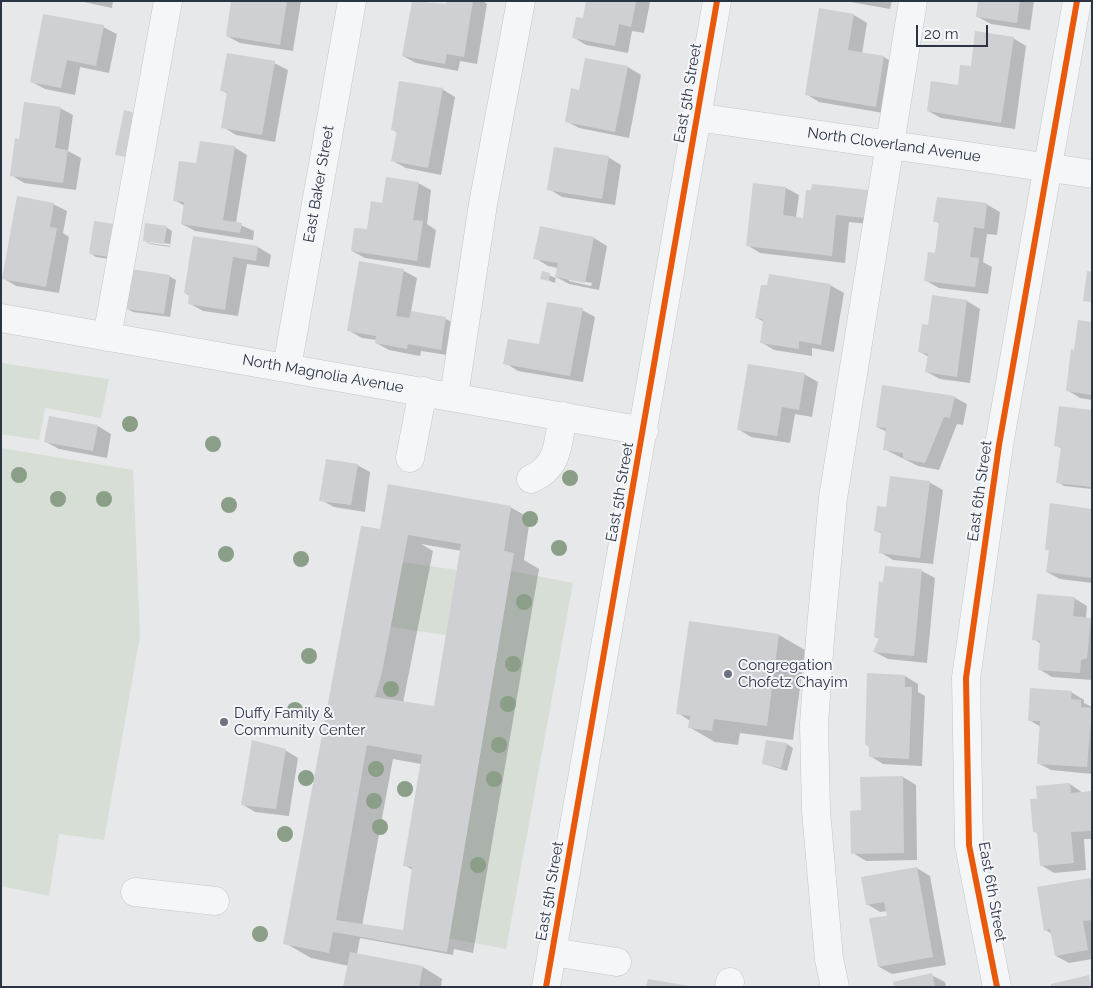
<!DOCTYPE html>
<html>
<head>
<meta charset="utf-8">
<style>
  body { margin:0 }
  #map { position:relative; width:1093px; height:988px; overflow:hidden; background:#e6e8ea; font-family:Raleway,sans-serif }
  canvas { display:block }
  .frame { position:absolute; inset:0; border:2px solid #2b3445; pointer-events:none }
  .scale { position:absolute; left:916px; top:25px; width:72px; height:22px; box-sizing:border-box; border:2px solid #2b3445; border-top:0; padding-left:6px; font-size:15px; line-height:18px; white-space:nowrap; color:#2b3445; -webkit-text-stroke:4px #f4f6f9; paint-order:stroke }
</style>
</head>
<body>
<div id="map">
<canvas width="1093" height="988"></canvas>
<div class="frame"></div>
<div class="scale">20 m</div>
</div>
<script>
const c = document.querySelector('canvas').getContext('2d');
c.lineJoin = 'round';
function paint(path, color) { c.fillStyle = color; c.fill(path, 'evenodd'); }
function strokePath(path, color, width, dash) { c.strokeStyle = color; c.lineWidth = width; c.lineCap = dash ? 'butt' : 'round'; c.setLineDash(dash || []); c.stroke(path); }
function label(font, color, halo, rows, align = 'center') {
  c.font = font + ' Raleway,sans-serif'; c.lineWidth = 4; c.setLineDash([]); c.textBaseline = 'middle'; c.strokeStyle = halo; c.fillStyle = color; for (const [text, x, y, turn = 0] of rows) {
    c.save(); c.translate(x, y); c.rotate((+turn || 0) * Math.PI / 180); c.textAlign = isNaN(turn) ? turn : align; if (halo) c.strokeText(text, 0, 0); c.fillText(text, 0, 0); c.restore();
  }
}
const green = new Path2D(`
  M1,363L109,379L101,418L45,408L39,440L1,434Z
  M1,448L133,470L140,636L104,840L59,834L49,896L1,886Z
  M402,562L457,570L446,635L391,627Z
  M511,571L573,583L506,949L448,938Z`);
const shadow = new Path2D(`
  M79,1H113L112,8Z
  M232,1H301L293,51L240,43L227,36Z
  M413,1L447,6L448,1H483L487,4L477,64L460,61L458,71L416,63L403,56Z
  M588,1L650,2L644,33L632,31L628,53L586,45L573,37L584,20Z
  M845,1H892L890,9Z
  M979,1H1034L1030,30L991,24L978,17Z
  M820,9L854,15L867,23L862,54L884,57L897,65L889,114L819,102L806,94Z
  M103,27L117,34L109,73L80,67L75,95L45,89L32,82Z
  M1013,38L1026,46L1015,129L941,118L928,111L959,86L972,68Z
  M586,59L628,67L641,75L629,138L579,128L566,121L580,91Z
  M274,63L288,70L275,142L236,135L223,127L228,94L221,90Z
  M442,89L455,97L441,175L406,168L393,161L398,133L392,129Z
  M60,108L73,115L68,151L81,158L76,190L24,183L11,175L20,140Z
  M234,147L247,155L236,223L254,231L253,240L195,231L182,224L185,206L174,200L197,165Z
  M608,157L621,165L615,205L562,197L549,189Z
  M418,183L431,190L427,224L436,230L430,268L365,258L352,251L368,231L383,204Z
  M813,185L878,225L849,222L845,263L760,253L747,245L786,188L799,195L796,218L804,219Z
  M53,204L67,211L63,233L69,237L59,293L16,286L3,278Z
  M986,204L1000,212L997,235L987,234L983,262L992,267L988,294L939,288L925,280L936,254L940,224L935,221Z
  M95,223L116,260L96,257L90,253Z
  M166,227L172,231L170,247L150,244L144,240ZM149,241L170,244V246L149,243Z
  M541,228L594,238L607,246L599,290L569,284L556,277L555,283L542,278L543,273L556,278L558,268L548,266L535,258ZM569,279L592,283L591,286L569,281Z
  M194,238L258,247L271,255L269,267L247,264L238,316L203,311L189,303L190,296L185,293Z
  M360,263L404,271L417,278L411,312L446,319L459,326L454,356L421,351L420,356L389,350L376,343V340L362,338L348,330Z
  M169,276L176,280L170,317L133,312L126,308Z
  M830,285L844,293L834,352L812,348V356L774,350L761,342L764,322L757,318Z
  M933,296L967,301L980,309L970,383L940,379L927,372L929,357L920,352L929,326Z
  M582,310L595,317L583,382L518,371L505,363L540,346Z
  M1092,323V400L1080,398L1067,390L1075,351Z
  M804,374L818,382L812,417L795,414L790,443L751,437L738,429Z
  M954,397L967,404L963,425L957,424L939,470L918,466L884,449L887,432L877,427Z
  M1092,411V489L1064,486L1058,482L1062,449L1056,445Z
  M98,426L111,434L107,458L59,449L46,442Z
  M357,465L370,472L365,512L334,507L321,500Z
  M929,482L943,490L933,564L893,560L880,552L882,534L875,530L887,508Z
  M510,507L530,518L524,560L539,569L473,953L454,949L453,955L360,938L357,954L423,967L442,979L441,987H345L349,966L311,958L285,943L386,532ZM421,544L462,551L435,708L403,703L433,551ZM393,759L421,764L404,865L413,870L412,934L362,926Z
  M1092,510V583L1060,579L1047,572L1050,551L1046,549Z
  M886,567L922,571L935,578L927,663L888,659L875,652L880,639L875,637Z
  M1074,598L1087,606L1086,618L1092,619V680L1052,677L1039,669L1041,644L1034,639Z
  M690,623L779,635L805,650L793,740L740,733L738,745L715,742L689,727L690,721L678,713Z
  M905,676L918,684V692L925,696L922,766L883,764L870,756Z
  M1071,692L1084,700V703L1092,707V774L1051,770L1038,763L1041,727L1029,720Z
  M787,744L793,748L787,771L764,764Z
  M285,750L298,758L289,816L255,812L242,804Z
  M903,777L916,785L917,860L866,861L853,853L862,811Z
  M1070,784L1083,793L1092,792V839H1084L1086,870L1054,873L1041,865L1039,834L1034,831L1038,800Z
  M917,868L930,876L946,965L892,974L879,967L888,917L887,911L880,912L867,904Z
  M1090,879L1092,880V959L1069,963L1056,956L1052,934L1046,930Z
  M931,975L945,982L946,987H896Z`);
const building = new Path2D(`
  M231,1H287L280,45L226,36Z
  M412,1L446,4V1H473L464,57L447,54L445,64L402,56Z
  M586,1H636L631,27L619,24L615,46L572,38L576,17L583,18Z
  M978,1H1020L1017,23L976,17Z
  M819,8L854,14L848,50L884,56L876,107L805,95Z
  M43,14L104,25L96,66L67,60L61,88L30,82Z
  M975,31L1014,37L1001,123L927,111L931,81L958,85L960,65L971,66Z
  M227,53L275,61L262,135L221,128L227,92L220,91Z
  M585,58L628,66L615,132L565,122L571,88L579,90Z
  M399,81L443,88L428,168L391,161L397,131L391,130Z
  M24,102L61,107L55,148L68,150L63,183L10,176L15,138L19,139Z
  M124,110L136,113L127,157L115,155Z
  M200,141L235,146L223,220L242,223L240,233L181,224L184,202L173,201L179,161L196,163Z
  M554,147L609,156L602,199L547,190Z
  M386,177L419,182L413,220L423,221L417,261L351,251L354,228L367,229L371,201L382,203Z
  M753,183L786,187L783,215L803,218L806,190H811L812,184L869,190L865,218L836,215L832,256L746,246Z
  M17,196L54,203L50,227L57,228L46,287L2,279Z
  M937,197L987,203L984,229L974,227L970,257L979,258L975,287L924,281L928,252L935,253L939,222H933Z
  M94,221L115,224L110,257L89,254Z
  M145,223L167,226L164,244L143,241Z
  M540,226L594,237L585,283L555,277L558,263L533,259Z
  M193,236L258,246L256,261L233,257L225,310L188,304L189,294L184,293Z
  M359,261L404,269L396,316L409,318L411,311L446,317L441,350L408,344L407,349L375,343L376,336L347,331Z
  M131,269L170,275L164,314L125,309Z
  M542,271L550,273L549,281L540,279Z
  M1087,271L1092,272V302L1083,301Z
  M769,274L831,284L821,345L799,341V349L760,343L763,319L755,318L761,285H767Z
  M932,295L967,300L957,377L925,372L928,354L918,352L922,324L928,325Z
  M547,302L583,308L570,376L503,364L508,339L539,344Z
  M1078,320L1092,322V395L1066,391L1071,349L1074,350Z
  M748,364L805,373L799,410L782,407L777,436L737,430Z
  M882,385L955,396L950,418L944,417L925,463L903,459V453L883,450L886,428L876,427Z
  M1059,406L1092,410V487L1056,483L1061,447L1054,446Z
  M49,416L98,425L93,451L44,442Z
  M326,459L358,464L351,505L319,501Z
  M890,476L930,481L920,558L879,553L881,532L874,531L877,506L886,507Z
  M388,484L511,506L504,551L514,553L447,952L333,932L329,953L283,944L361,526L380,529ZM408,535L461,544L434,706L375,697L382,672ZM367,745L422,755L403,866L412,867L403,930L336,920Z
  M1050,503L1092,509V578L1046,572L1049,550H1045Z
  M885,566L922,569L914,656L873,652L879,638L874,637L879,581L883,582Z
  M1037,594L1075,597L1073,616L1091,618L1087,658L1081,660L1080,673L1038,670L1040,641L1032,640Z
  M689,621L779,634L767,726L714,719L712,731L688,728L690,716L676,714Z
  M867,673L905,675V687H912L909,759L869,757V747L865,744Z
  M1030,688L1072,691L1071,699L1081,700V707L1092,708L1087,767L1037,764L1040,721H1028Z
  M252,740L286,749L276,809L241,805Z
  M766,740L787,743L781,768L762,764Z
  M903,776L904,853L851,854L850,811L861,810L860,777Z
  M1070,783L1071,793L1092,791V831L1071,832L1074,863L1040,866L1037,832H1033L1030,799H1037L1036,786Z
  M917,867L933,957L878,967L869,918L887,916L884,902L866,905L861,877Z
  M1090,878L1092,920L1083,921L1088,950L1055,956L1050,929L1044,931L1037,887Z
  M350,952L423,966L419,987H343Z
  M932,973L935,987H894L893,982Z
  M1089,975L1092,987H1051V984Z
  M648,979L689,986V987H646Z`);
const minor = new Path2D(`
  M696,117L1092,174
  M1,318L644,431
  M107,337L168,1
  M287,367L352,1
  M454,396L483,204L521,1
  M410,458L423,391
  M531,479C560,466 557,444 563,416
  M135,892L215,901
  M552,952L617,962
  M546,987L717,1
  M729,987L730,982
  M835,987L829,959L816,811L814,724L820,639L833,498L913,1
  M997,987L969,845L966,678L999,445L1077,1`);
const cycleway = new Path2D(`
  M546,987L717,1
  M997,987L969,845L966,678L999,445L1077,1`);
const trees = [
  [130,424],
  [213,444],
  [19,475],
  [570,478],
  [58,499],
  [104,499],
  [229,505],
  [530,519],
  [559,548],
  [226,554],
  [301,559],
  [524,602],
  [309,656],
  [513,664],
  [391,689],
  [508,704],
  [295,710],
  [499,745],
  [376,769],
  [306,778],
  [494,779],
  [405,789],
  [374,801],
  [380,827],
  [285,834],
  [478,865],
  [260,934]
];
const markers = [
  [728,674,5,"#6c737f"],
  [224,722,5,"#6c737f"]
];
const streetNames = [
  ["East 5th Street",688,93,-80],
  ["North Cloverland Avenue",894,145,8],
  ["East Baker Street",319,184,-80],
  ["North Magnolia Avenue",323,374,10],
  ["East 6th Street",980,491,-82],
  ["East 5th Street",620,492,-80],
  ["East 5th Street",550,891,-80],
  ["East 6th Street",992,892,80]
];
const poiNames = [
  ["Congregation",738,665],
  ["Chofetz Chayim",738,682],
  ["Duffy Family &",234,713],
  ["Community Center",234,730]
];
paint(green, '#d6ded6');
paint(shadow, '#0003');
paint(building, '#ced0d3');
strokePath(minor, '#c4c6c8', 29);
strokePath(minor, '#f5f6f7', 28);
strokePath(cycleway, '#e8590c', 6);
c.fillStyle = '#8a9e88';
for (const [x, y] of trees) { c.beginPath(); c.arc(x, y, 8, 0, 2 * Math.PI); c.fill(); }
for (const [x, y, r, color] of markers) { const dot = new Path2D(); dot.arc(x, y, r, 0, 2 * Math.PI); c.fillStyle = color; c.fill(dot); strokePath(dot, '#f4f6f9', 2); }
label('15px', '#2b3445', '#f4f6f9', streetNames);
label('15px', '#2b3445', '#f4f6f9', poiNames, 'left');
</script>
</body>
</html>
